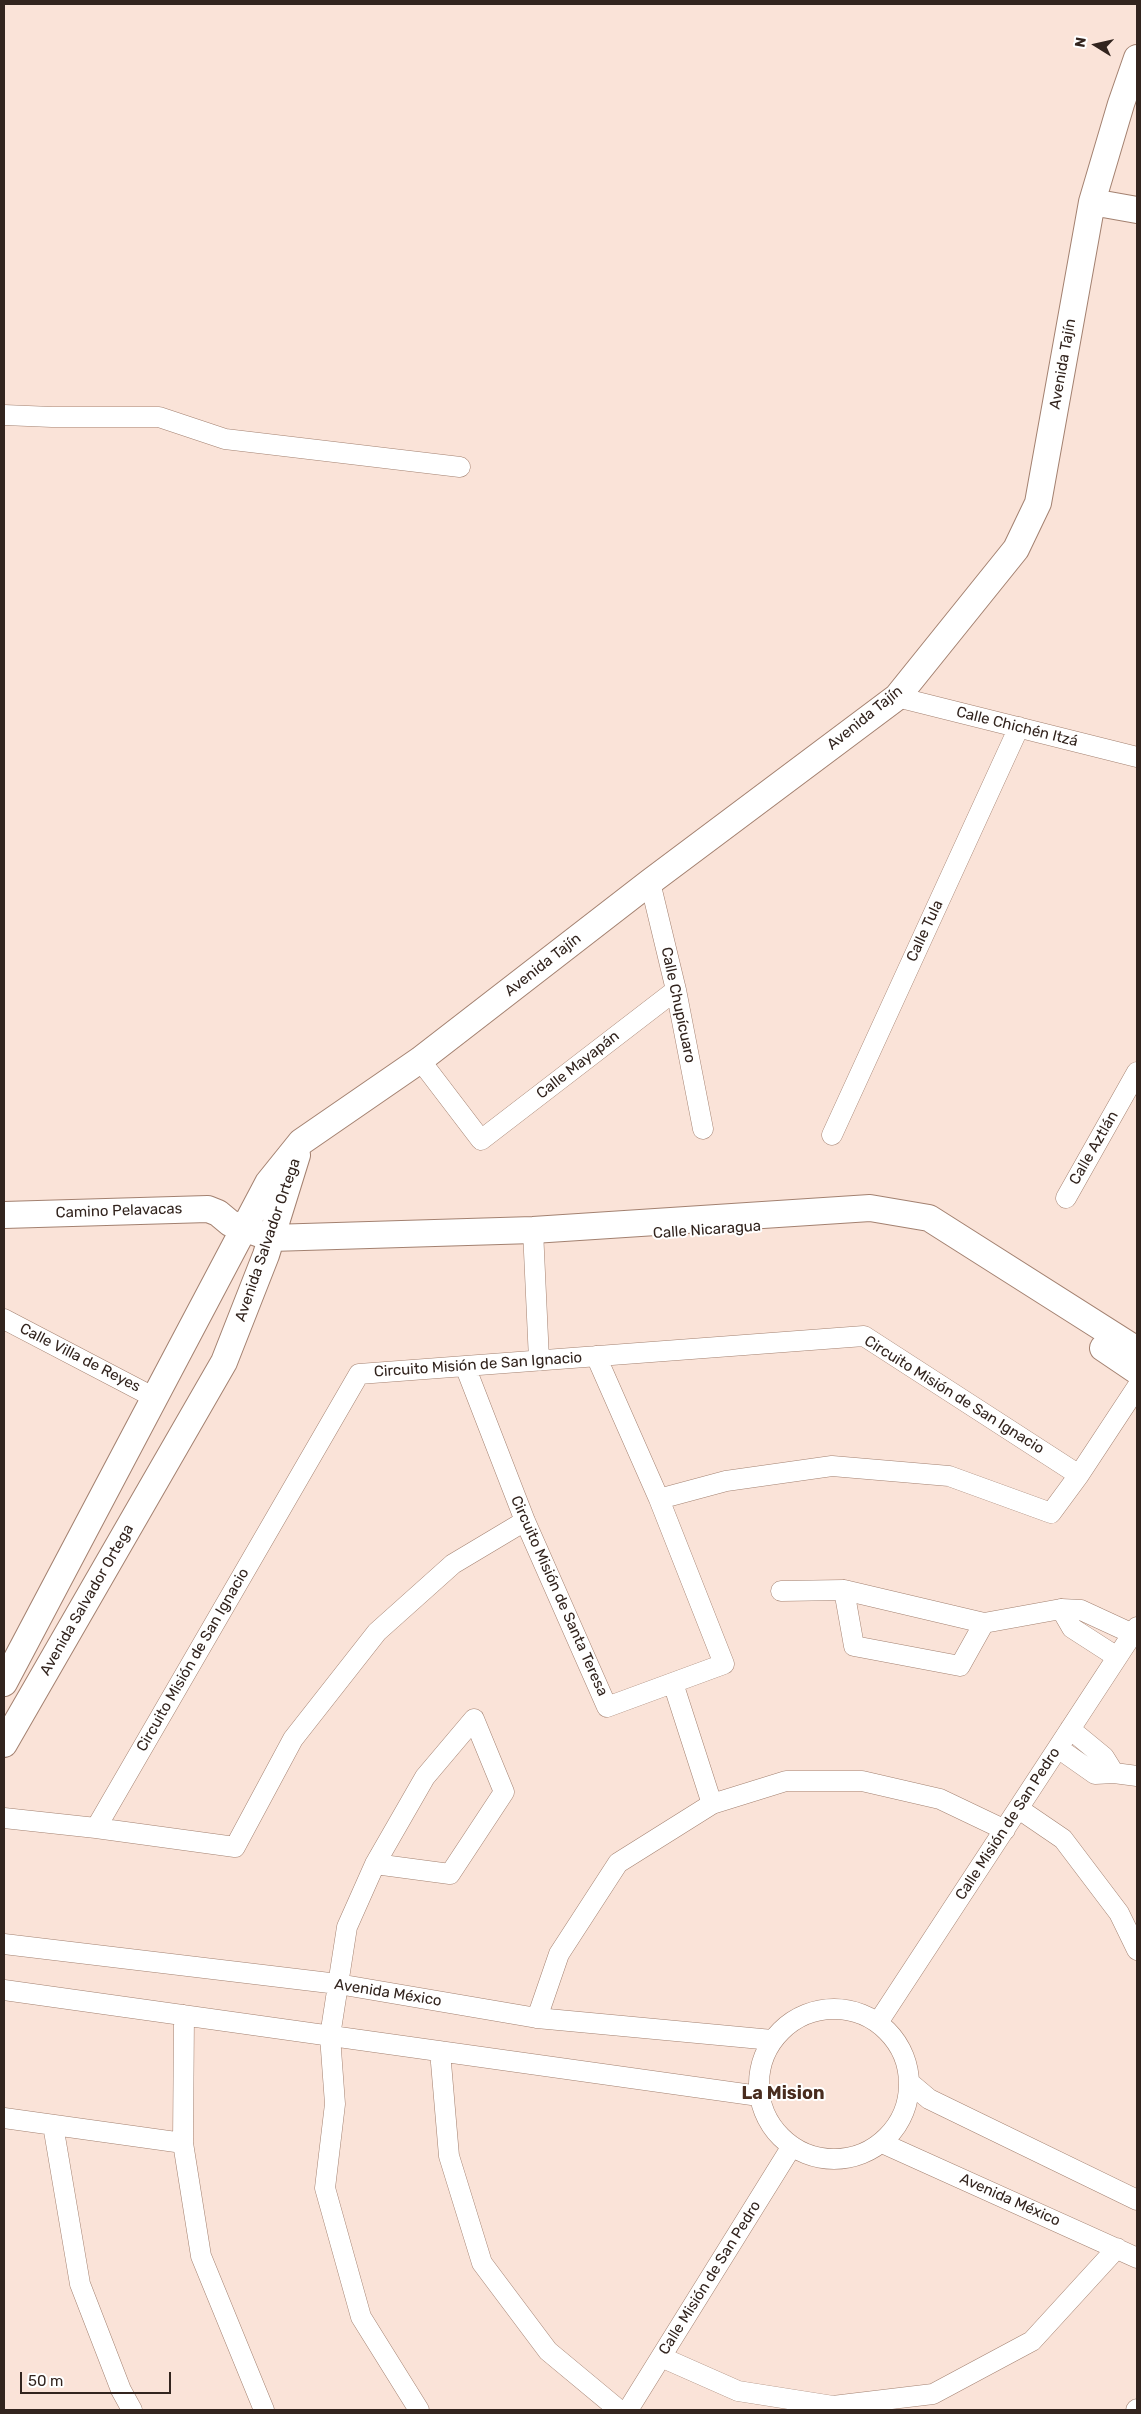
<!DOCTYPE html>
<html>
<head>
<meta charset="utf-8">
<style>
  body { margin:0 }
  #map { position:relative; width:1141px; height:2414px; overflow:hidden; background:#fae3d8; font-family:Rubik,sans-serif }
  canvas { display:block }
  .frame { position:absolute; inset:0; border:5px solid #32241e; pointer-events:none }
  .north { position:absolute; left:1071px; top:20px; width:50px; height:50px; -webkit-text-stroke:4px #fff; paint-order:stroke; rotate:280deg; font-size:14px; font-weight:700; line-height:20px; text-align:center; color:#32241e }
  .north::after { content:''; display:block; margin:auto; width:18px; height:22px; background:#32241e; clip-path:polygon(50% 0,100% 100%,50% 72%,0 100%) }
  .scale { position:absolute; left:20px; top:2372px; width:151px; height:22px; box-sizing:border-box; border:2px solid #32241e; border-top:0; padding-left:6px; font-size:15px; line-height:18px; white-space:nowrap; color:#32241e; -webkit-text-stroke:4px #fff; paint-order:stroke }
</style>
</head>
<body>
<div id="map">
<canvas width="1141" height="2414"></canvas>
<div class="frame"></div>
<div class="north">N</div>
<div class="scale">50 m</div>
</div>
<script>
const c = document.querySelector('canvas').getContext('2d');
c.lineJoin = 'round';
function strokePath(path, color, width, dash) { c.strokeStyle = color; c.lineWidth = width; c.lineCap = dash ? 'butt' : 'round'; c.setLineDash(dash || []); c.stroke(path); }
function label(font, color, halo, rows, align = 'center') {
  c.font = font + ' Rubik,sans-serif'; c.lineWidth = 4; c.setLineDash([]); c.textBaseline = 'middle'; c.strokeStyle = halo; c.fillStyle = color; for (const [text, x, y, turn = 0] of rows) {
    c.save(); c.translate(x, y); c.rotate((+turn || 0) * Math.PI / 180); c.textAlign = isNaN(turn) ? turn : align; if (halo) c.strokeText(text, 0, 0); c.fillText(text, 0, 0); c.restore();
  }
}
const minor = new Path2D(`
  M4,415L52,417H159L225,439L460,467
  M897,697L1137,757
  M650,882L676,990L703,1129
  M420,1060L481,1140L676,990
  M832,1135L1019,727
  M1066,1198L1137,1072
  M533,1230L539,1360
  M4,1319L155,1398
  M465,1366L525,1521L607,1707L724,1664L659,1499L596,1356
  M659,1499L726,1481L832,1466L949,1476L1051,1513L1079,1475L1137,1387
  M844,1590L854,1646L960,1666L984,1623
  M781,1591L844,1590L984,1623L1061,1609L1081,1610L1133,1634
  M1061,1609L1072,1628L1117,1657
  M673,1683L712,1804
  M1070,1729L1104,1757L1114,1773
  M1058,1748L1095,1774L1114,1773L1137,1776
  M1019,1809L1063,1839L1119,1913L1137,1950
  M4,1818L96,1828L235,1847L293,1739L377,1632L453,1564L525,1521
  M96,1828L359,1374L864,1336L1079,1475
  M375,1864L450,1874L504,1792L474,1719L425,1777L375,1864L347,1927L330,2036L335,2104L325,2188L361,2317L419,2410
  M4,1944L338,1984L537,2018L772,2040
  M4,1990L759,2096
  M759 2084a75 75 0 1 1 150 0a75 75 0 1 1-150 0Z
  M184,2015L183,2143L201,2256L264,2410
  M537,2018L559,1954L618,1863L712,1804L786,1781H862L940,1799L1005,1830
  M879,2021L1137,1627
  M440,2051L449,2156L482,2263L548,2351L619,2410
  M910,2083L929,2099L1137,2200
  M4,2118L183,2143
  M53,2125L80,2284L121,2390L132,2410
  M882,2143L1137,2258
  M661,2357L738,2391L833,2406L933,2394L1032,2341L1117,2248
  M628,2410L792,2146
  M1136,2410L1137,2409`);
const major = new Path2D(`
  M1092,202L1137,210
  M4,1215L208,1209L218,1213L230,1223L271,1238L533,1230L870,1208L929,1218L1137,1350
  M1103,1348L1137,1371
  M4,1683L268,1183L301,1142L420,1060L650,882L897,697L1016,549L1038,503L1092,202L1121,104L1137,58
  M4,1744L224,1362L266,1255L297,1155`);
const streetNames = [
  ["Avenida Tajín",1063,364,-80],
  ["Avenida Tajín",865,718,-39],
  ["Calle Chichén Itzá",1017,727,14],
  ["Calle Tula",925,931,-65],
  ["Avenida Tajín",543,965,-38],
  ["Calle Chupícuaro",678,1005,78],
  ["Calle Mayapán",578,1065,-38],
  ["Calle Aztlán",1094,1148,-60],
  ["Camino Pelavacas",119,1211,-2],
  ["Calle Nicaragua",707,1230,-4],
  ["Avenida Salvador Ortega",268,1240,-71],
  ["Calle Villa de Reyes",80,1358,27],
  ["Circuito Misión de San Ignacio",478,1365,-4],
  ["Circuito Misión de San Ignacio",954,1395,32],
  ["Circuito Misión de Santa Teresa",559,1596,66],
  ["Avenida Salvador Ortega",87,1600,-60],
  ["Circuito Misión de San Ignacio",193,1660,-60],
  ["Calle Misión de San Pedro",1008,1824,-57],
  ["Avenida México",388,1993,9],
  ["Avenida México",1010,2200,24],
  ["Calle Misión de San Pedro",710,2278,-58]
];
const quarterNames = [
  ["La Mision",783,2094]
];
strokePath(minor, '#a38170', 21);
strokePath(major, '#a38170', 28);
strokePath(minor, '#fff', 20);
strokePath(major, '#fff', 26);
label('15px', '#32241e', '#fff', streetNames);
label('bold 18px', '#492c1e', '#fff', quarterNames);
</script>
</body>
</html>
